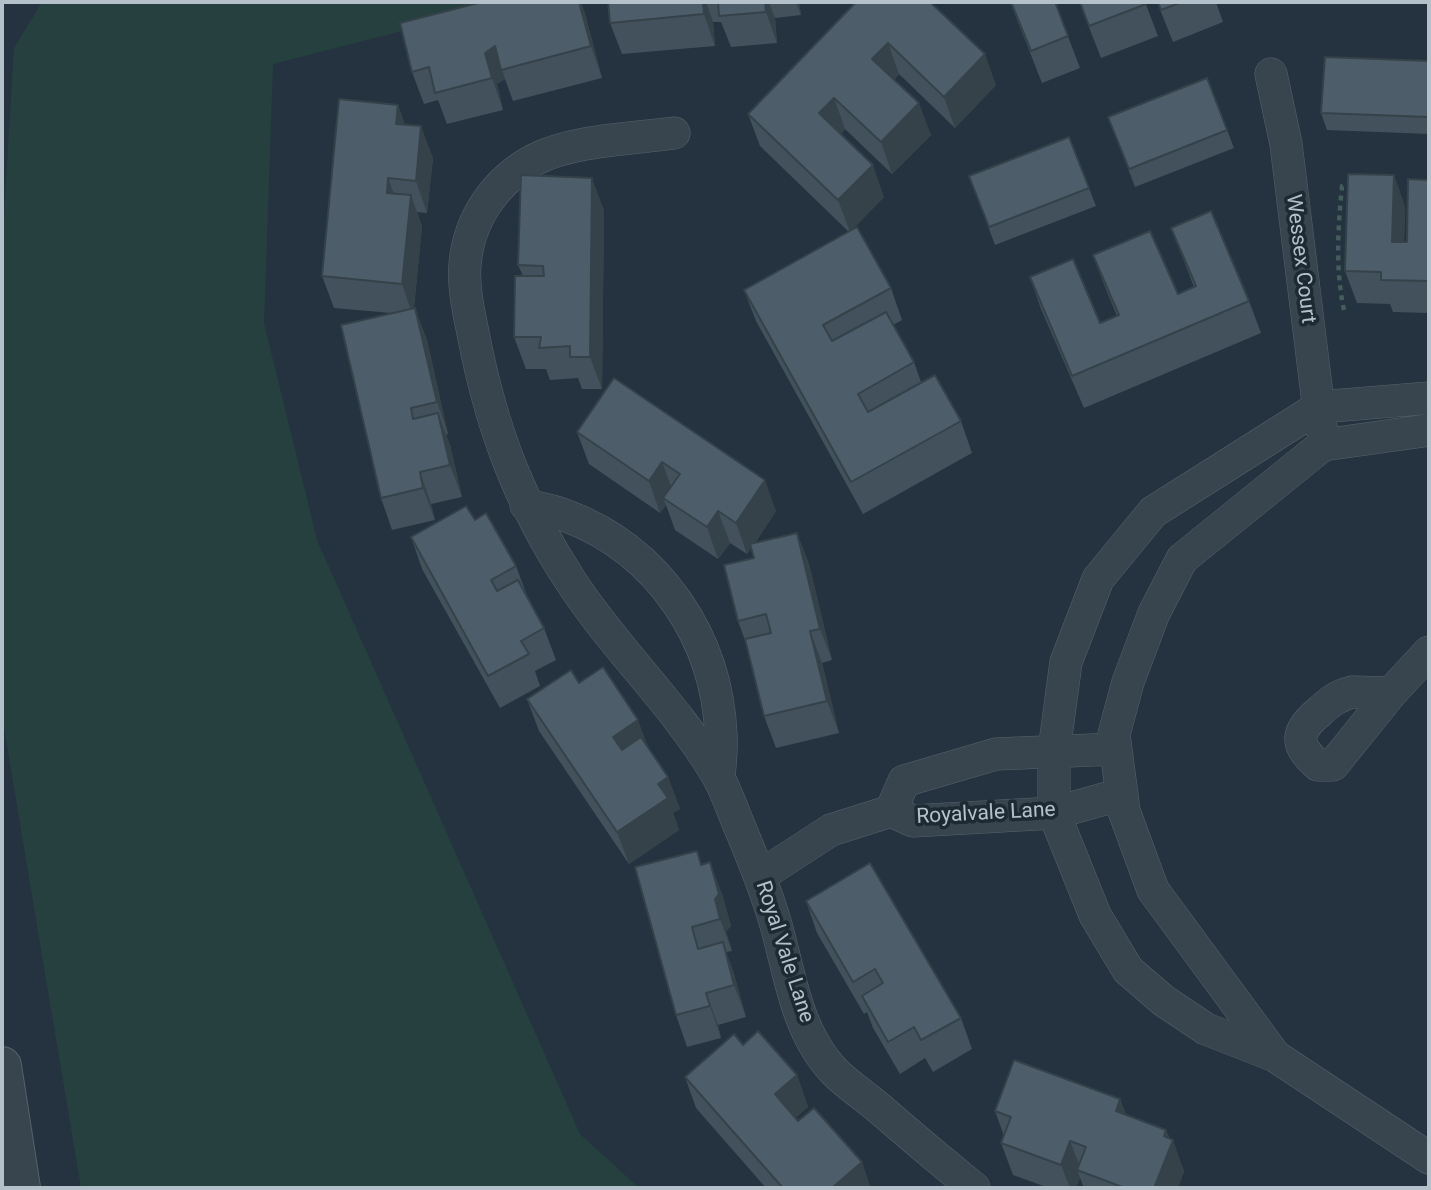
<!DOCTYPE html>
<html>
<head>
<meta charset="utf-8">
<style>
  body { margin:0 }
  #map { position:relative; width:1431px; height:1190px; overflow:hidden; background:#24333f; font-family:Roboto,sans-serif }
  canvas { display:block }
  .frame { position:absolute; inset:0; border:4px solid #b4c0ca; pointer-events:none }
</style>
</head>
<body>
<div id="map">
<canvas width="1431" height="1190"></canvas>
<div class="frame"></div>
</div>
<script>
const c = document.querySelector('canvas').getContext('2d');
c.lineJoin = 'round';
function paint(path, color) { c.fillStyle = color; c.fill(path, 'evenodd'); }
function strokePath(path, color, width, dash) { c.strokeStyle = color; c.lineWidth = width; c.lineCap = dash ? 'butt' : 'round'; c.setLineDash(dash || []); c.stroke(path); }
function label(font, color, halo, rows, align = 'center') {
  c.font = font + ' Roboto,sans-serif'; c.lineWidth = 7; c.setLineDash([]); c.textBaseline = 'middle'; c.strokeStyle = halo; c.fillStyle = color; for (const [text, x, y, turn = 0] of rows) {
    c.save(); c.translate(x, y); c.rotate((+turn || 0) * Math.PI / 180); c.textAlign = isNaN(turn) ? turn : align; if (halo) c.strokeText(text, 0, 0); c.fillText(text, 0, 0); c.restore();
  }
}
const green = new Path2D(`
  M42,2H516L273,64L264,323L317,540L580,1134L639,1188H81L2,716V247L14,48Z`);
const path = new Path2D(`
  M1344,310C1335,268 1338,228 1342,186H1351`);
const minor = new Path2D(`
  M1271,74L1286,144L1321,427
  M674,133C631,139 573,140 534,160C495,181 469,219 465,264C463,289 469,313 474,338C492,430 520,504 572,583C616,650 674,703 716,773C725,788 731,806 738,823C752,856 766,890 776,925C790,974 796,1030 833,1070C846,1084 865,1096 880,1109C911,1136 942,1162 974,1188
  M1429,398L1319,407L1153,512L1098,579L1066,662L1054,751V813L1095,915L1128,970L1164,1001L1206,1029L1275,1056L1429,1158
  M526,505C539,508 554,510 567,516C659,551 717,638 721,735C722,749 720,764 719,778
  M1352,692L1391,693L1333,765H1318C1294,745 1296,731 1319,712C1330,702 1337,696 1352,692Z
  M1391,693L1429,652
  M891,811L904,781L996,754L1116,749
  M760,876L831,830L891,811L913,821L1054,813L1122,794
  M1275,1056L1153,890L1124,811L1114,734L1128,682L1154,613L1182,559L1323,445L1429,430`);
const tertiary = new Path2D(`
  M2,1066L21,1188`);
const wall = new Path2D(`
  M608,2H799L801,15L775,18L777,43L731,47L721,22H713L715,46L622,54L610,23Z
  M856,2L996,85L955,128L899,74L894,80L931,135L892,174L845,129L841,134L884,197L852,230L891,288L902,320L893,325L914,362L921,382L961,421L972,453L863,514L756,321L744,290L849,232L760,146L748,114Z
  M1010,2H1065L1056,5L1080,68L1042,83Z
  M1079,2H1145L1158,36L1101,58Z
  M1157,2H1216L1223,22L1173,42Z
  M1328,2H1368L1367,4Z
  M584,10L602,78L513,101L505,79L497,84L503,110L447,124L438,100L424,104L412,72Z
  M1429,61V134L1327,130L1321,113Z
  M398,105L405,125L433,158L427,213L417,212L422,226L414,308L427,340L448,434L446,435L450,445L462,497L431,504L435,520L392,530L381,498L391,313L334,308L322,276Z
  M1227,130L1234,148L1135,187L1115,135Z
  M1069,137L1096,206L995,245L969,176Z
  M1394,175L1405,207L1404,242H1407L1429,180V313L1393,312L1390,304L1357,303L1345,271Z
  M604,210L602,389H582L578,378L550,380L546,369H526L514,337L523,276L518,265Z
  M1171,228L1249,301L1261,333L1084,408L1041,309L1030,277L1100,323L1117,316L1105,287L1093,255L1178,294L1194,287Z
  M614,378L776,511L755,543L797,533L809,564L832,660L822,663L839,733L776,748L764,716L748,649L738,621L754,558L751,548L747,554L730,543L718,559L675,530L666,505L660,513L589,464L577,432Z
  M475,520L516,566L528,598L544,628L556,660L535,671L540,686L500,708L422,569L411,537Z
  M579,683L649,749L668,777L680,809L673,813L679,830L629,864L539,731L527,699Z
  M697,851L702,865L722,894L731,926L726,931L732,951L726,952L734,974L746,1017L718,1025L721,1038L687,1047L676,1015Z
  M806,901L961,1018L972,1049L933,1072L925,1058L900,1074L873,1028L867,1012L864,1014L817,933Z
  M743,1045L797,1075L808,1107L795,1118L871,1188H766L696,1108L685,1077Z
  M1120,1099L1126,1115L1166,1130L1184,1171L1178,1188H1084L1080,1178L1076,1188H1049L1013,1175L1001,1143L1004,1136L995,1111Z`);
const shadedWall = new Path2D(`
  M579,2H581L584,10L602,78L591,46Z
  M703,2H706L713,22L715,46L704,14Z
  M765,2H769L775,18L777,43L766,12Z
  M796,2H799L801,15Z
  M888,43L899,74L884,90L872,59Z
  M495,46L505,79L497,84L503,110L492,78L485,53Z
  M985,54L996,85L955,128L944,97Z
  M834,98L845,129L830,145L819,113Z
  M919,103L931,135L892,174L881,142Z
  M398,105L409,137L396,124Z
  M421,126L433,158L427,213L416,181Z
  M873,165L884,197L850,232L838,200Z
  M1394,175L1405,207L1403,273L1392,242Z
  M388,178L400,210L387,193Z
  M592,178L604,210L602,389L590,357Z
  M411,195L422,226L413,316L402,284Z
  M415,308L427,340L448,434L437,402Z
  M438,413L450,445L462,497L450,465Z
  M662,462L674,494L663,498L666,505L660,513L649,481Z
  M420,472L431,504L435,520L423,488Z
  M765,480L776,511L747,554L736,523Z
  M718,511L730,543L718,559L707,527Z
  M797,533L809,564L832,660L820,629Z
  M810,631L822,663L839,733L827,701Z
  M638,720L650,752L625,768L613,737Z
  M668,777L680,809L673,813L679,830L629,864L617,832L658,784Z
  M710,862L722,894L731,926L726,931L732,951L720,919L715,899Z
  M723,942L734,974L746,1017L734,985Z
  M706,993L718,1025L721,1038L710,1006Z
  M797,1075L808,1107L786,1126L775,1094Z
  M1120,1099L1132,1131L1116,1111Z
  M1166,1130L1171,1143L1173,1140L1184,1171L1178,1188H1154L1164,1136Z
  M1070,1141L1082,1172L1077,1170L1080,1178L1076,1188H1070L1061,1165Z
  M862,1162L871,1188H832Z`);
const building = new Path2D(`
  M482,2H579L591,46L501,70L495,46L485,53L492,78L435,93L429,67L412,72L400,23Z
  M608,2H703L704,14L610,23Z
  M718,2H765L766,12L719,16Z
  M856,2H930L985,54L944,97L888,43L872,59L919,103L881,142L834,98L819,113L873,165L838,200L748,114Z
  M1011,2H1055L1068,36L1031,51Z
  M1080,2H1145L1146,4L1089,26Z
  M1158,2H1182L1161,10Z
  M1325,57L1429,61V117L1321,113Z
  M1207,78L1227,130L1129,169L1108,117Z
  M339,99L398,105L396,124L421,126L416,181L388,178L387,193L411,195L402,284L322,276Z
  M1069,137L1089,188L989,227L969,176Z
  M1348,174L1394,175L1392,242H1407L1408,179L1429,180V281L1381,280V272L1345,271Z
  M521,175L592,178L590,357H570V346L539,348L541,337H514L515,276H544L543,266L518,265Z
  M1211,211L1249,301L1072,376L1030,277L1073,259L1100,323L1119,315L1093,255L1150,231L1178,294L1196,286L1171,228Z
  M857,227L891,288L823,325L832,341L886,312L914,362L858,394L868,412L935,375L961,421L851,482L744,290Z
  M415,308L437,402L411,408L413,419L438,413L450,465L420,472L423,488L381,498L341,325Z
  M614,378L765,480L736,523L718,511L707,527L663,498L680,474L662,462L649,481L577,432Z
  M466,506L475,520L486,513L516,566L491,580L497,591L518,580L544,628L521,641L529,654L488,676L411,537Z
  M797,533L820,629L810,631L827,701L764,716L745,639L771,633L766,614L738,621L724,565L754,558L750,544Z
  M603,667L638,720L613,737L622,750L641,737L668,777L658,784L668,798L617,832L527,699L571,670L579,683Z
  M697,851L701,865L710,862L719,894L715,899L720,919L692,927L698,949L723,942L734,985L706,993L710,1006L676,1015L635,867Z
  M870,863L961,1018L921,1040L914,1027L888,1042L862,996L883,983L875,969L853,982L806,901Z
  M758,1031L797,1075L775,1094L798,1121L814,1108L862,1162L832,1188H783L685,1077L734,1034L743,1045Z
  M1014,1060L1120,1099L1116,1111L1166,1130L1164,1136L1173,1140L1154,1188H1125L1077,1170L1086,1147L1070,1141L1061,1165L1001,1143L1011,1117L995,1111Z`);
const streetNames = [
  ["Wessex Court",1300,259,83],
  ["Royalvale Lane",986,814,-3],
  ["Royal Vale Lane",784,952,72]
];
paint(green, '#26403f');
strokePath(minor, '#56636d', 33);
strokePath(tertiary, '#56636d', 40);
strokePath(path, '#445c5b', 4.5, [5, 5]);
strokePath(minor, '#38454f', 32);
strokePath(tertiary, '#38454f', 38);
paint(wall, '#42515b');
paint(shadedWall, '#36424a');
paint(building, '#4d5e6a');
strokePath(building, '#36424a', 2);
label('21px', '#b4c0ca', '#1d2a34', streetNames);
</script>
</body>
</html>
